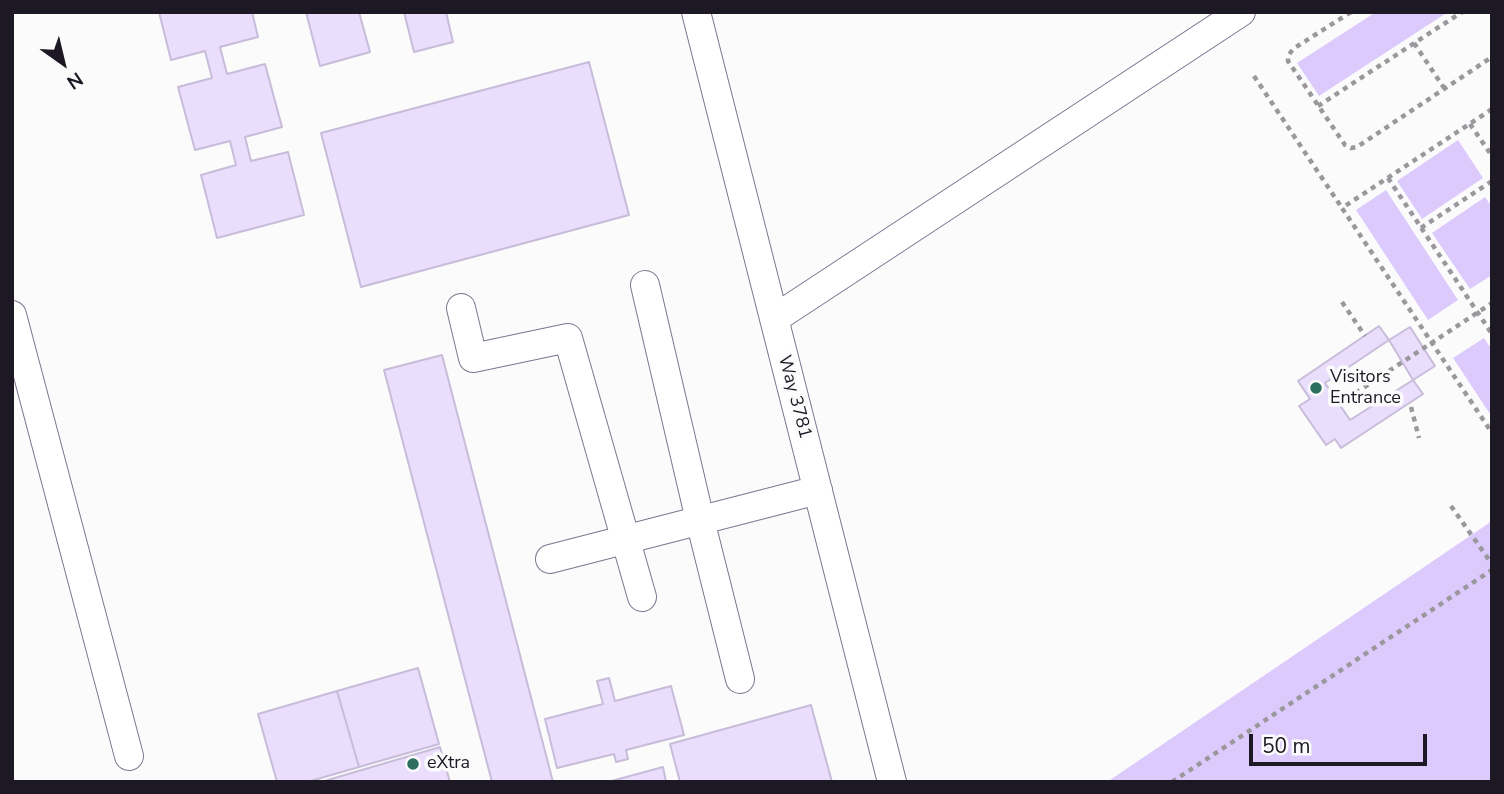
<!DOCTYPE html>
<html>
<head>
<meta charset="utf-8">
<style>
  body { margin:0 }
  #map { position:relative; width:1504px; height:794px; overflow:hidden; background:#fbfbfb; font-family:"Nunito Sans",sans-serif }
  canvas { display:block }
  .frame { position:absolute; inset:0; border:14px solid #1d1924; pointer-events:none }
  .north { position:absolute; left:28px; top:28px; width:70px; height:70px; -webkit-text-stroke:5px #fbfbfb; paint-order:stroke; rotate:146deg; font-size:19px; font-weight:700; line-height:28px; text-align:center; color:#1d1924 }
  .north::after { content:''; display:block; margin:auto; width:24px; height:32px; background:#1d1924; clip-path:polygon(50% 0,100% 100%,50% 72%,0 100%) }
  .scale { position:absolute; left:1249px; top:734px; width:178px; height:32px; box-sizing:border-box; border:4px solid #1d1924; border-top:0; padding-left:9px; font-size:21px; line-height:24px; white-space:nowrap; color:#1d1924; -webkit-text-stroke:5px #fbfbfb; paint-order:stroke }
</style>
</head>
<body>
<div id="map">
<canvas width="1504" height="794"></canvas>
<div class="frame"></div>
<div class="north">N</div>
<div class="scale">50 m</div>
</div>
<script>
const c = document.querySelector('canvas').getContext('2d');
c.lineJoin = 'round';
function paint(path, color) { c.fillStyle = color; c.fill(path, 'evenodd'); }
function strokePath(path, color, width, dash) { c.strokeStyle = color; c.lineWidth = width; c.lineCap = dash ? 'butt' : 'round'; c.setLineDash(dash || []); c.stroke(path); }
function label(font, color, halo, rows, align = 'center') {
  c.font = font + ' "Nunito Sans",sans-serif'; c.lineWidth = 7; c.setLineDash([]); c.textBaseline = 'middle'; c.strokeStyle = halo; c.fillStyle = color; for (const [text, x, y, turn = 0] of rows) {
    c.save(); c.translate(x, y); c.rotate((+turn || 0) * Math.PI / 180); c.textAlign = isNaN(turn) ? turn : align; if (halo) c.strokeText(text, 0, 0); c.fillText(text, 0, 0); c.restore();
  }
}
const green = new Path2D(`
  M1376,12H1448L1319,96L1297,63Z
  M1458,140L1483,178L1422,219L1397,181Z
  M1386,190L1458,300L1428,320L1356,210Z
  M1485,197L1492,207V275L1470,289L1432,233Z
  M1484,338L1492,350V417L1453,358Z
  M1492,521V782H1107Z`);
const building = new Path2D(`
  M159,12H252L258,37L220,47L227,74L265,64L282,127L245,137L251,161L288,152L304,215L217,238L201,175L236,165L230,141L195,150L178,87L212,78L205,51L171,60Z
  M306,12H359L370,52L320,66Z
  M404,12H446L453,42L414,52Z
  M589,62L629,215L361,287L321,133Z
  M1379,326L1389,340L1325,383L1350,420L1413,380L1423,394L1341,448L1335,439L1326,445L1299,406L1310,399L1298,381Z
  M1410,327L1435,366L1413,380L1389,340Z
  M442,355L553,782H492L384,370Z
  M418,668L439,744L359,767L337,691Z
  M609,678L615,701L671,686L684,735L626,750L628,759L616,762L614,754L557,768L545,719L603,704L597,681Z
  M337,691L359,767L307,782H277L258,714Z
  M811,705L832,782H680L670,744Z
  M440,747L450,782H321Z
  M663,767L666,782H608Z`);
const path = new Path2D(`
  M1351,12L1293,49L1288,56V61L1345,145L1351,148L1357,147L1492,57
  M1414,43L1444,88
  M1254,76L1342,208
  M1318,106L1462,12
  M1492,109L1342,208L1492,433
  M1470,124L1492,156
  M1388,178L1492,334
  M1421,228L1492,181
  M1342,302L1365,336
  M1339,404L1492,303
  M1411,407L1419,438
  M1451,506L1492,564
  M1172,782L1492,570`);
const minor = new Path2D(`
  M696,12L892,782
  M645,285L700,520L740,679
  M461,308L473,358L568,338L642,597
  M12,315L129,756
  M774,319L1241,12
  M550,559L818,490`);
const markers = [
  [1316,388,7,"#2c6f60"],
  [413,764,7,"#2c6f60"]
];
const poiNames = [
  ["Visitors",1330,378],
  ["Entrance",1330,399],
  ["eXtra",427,764]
];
const streetNames = [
  ["Way 3781",794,397,75]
];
paint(green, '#ddcafc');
paint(building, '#eadefc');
strokePath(building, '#c7bcd9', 2);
strokePath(minor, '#7f758f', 30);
strokePath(path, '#9a989d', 4.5, [5, 5]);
strokePath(minor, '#fff', 28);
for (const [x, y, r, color] of markers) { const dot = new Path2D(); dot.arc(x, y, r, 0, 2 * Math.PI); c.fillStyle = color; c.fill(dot); strokePath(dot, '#fbfbfb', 2.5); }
label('18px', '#1d1924', '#fbfbfb', poiNames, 'left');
label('18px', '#1d1924', '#fbfbfb', streetNames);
</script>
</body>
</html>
